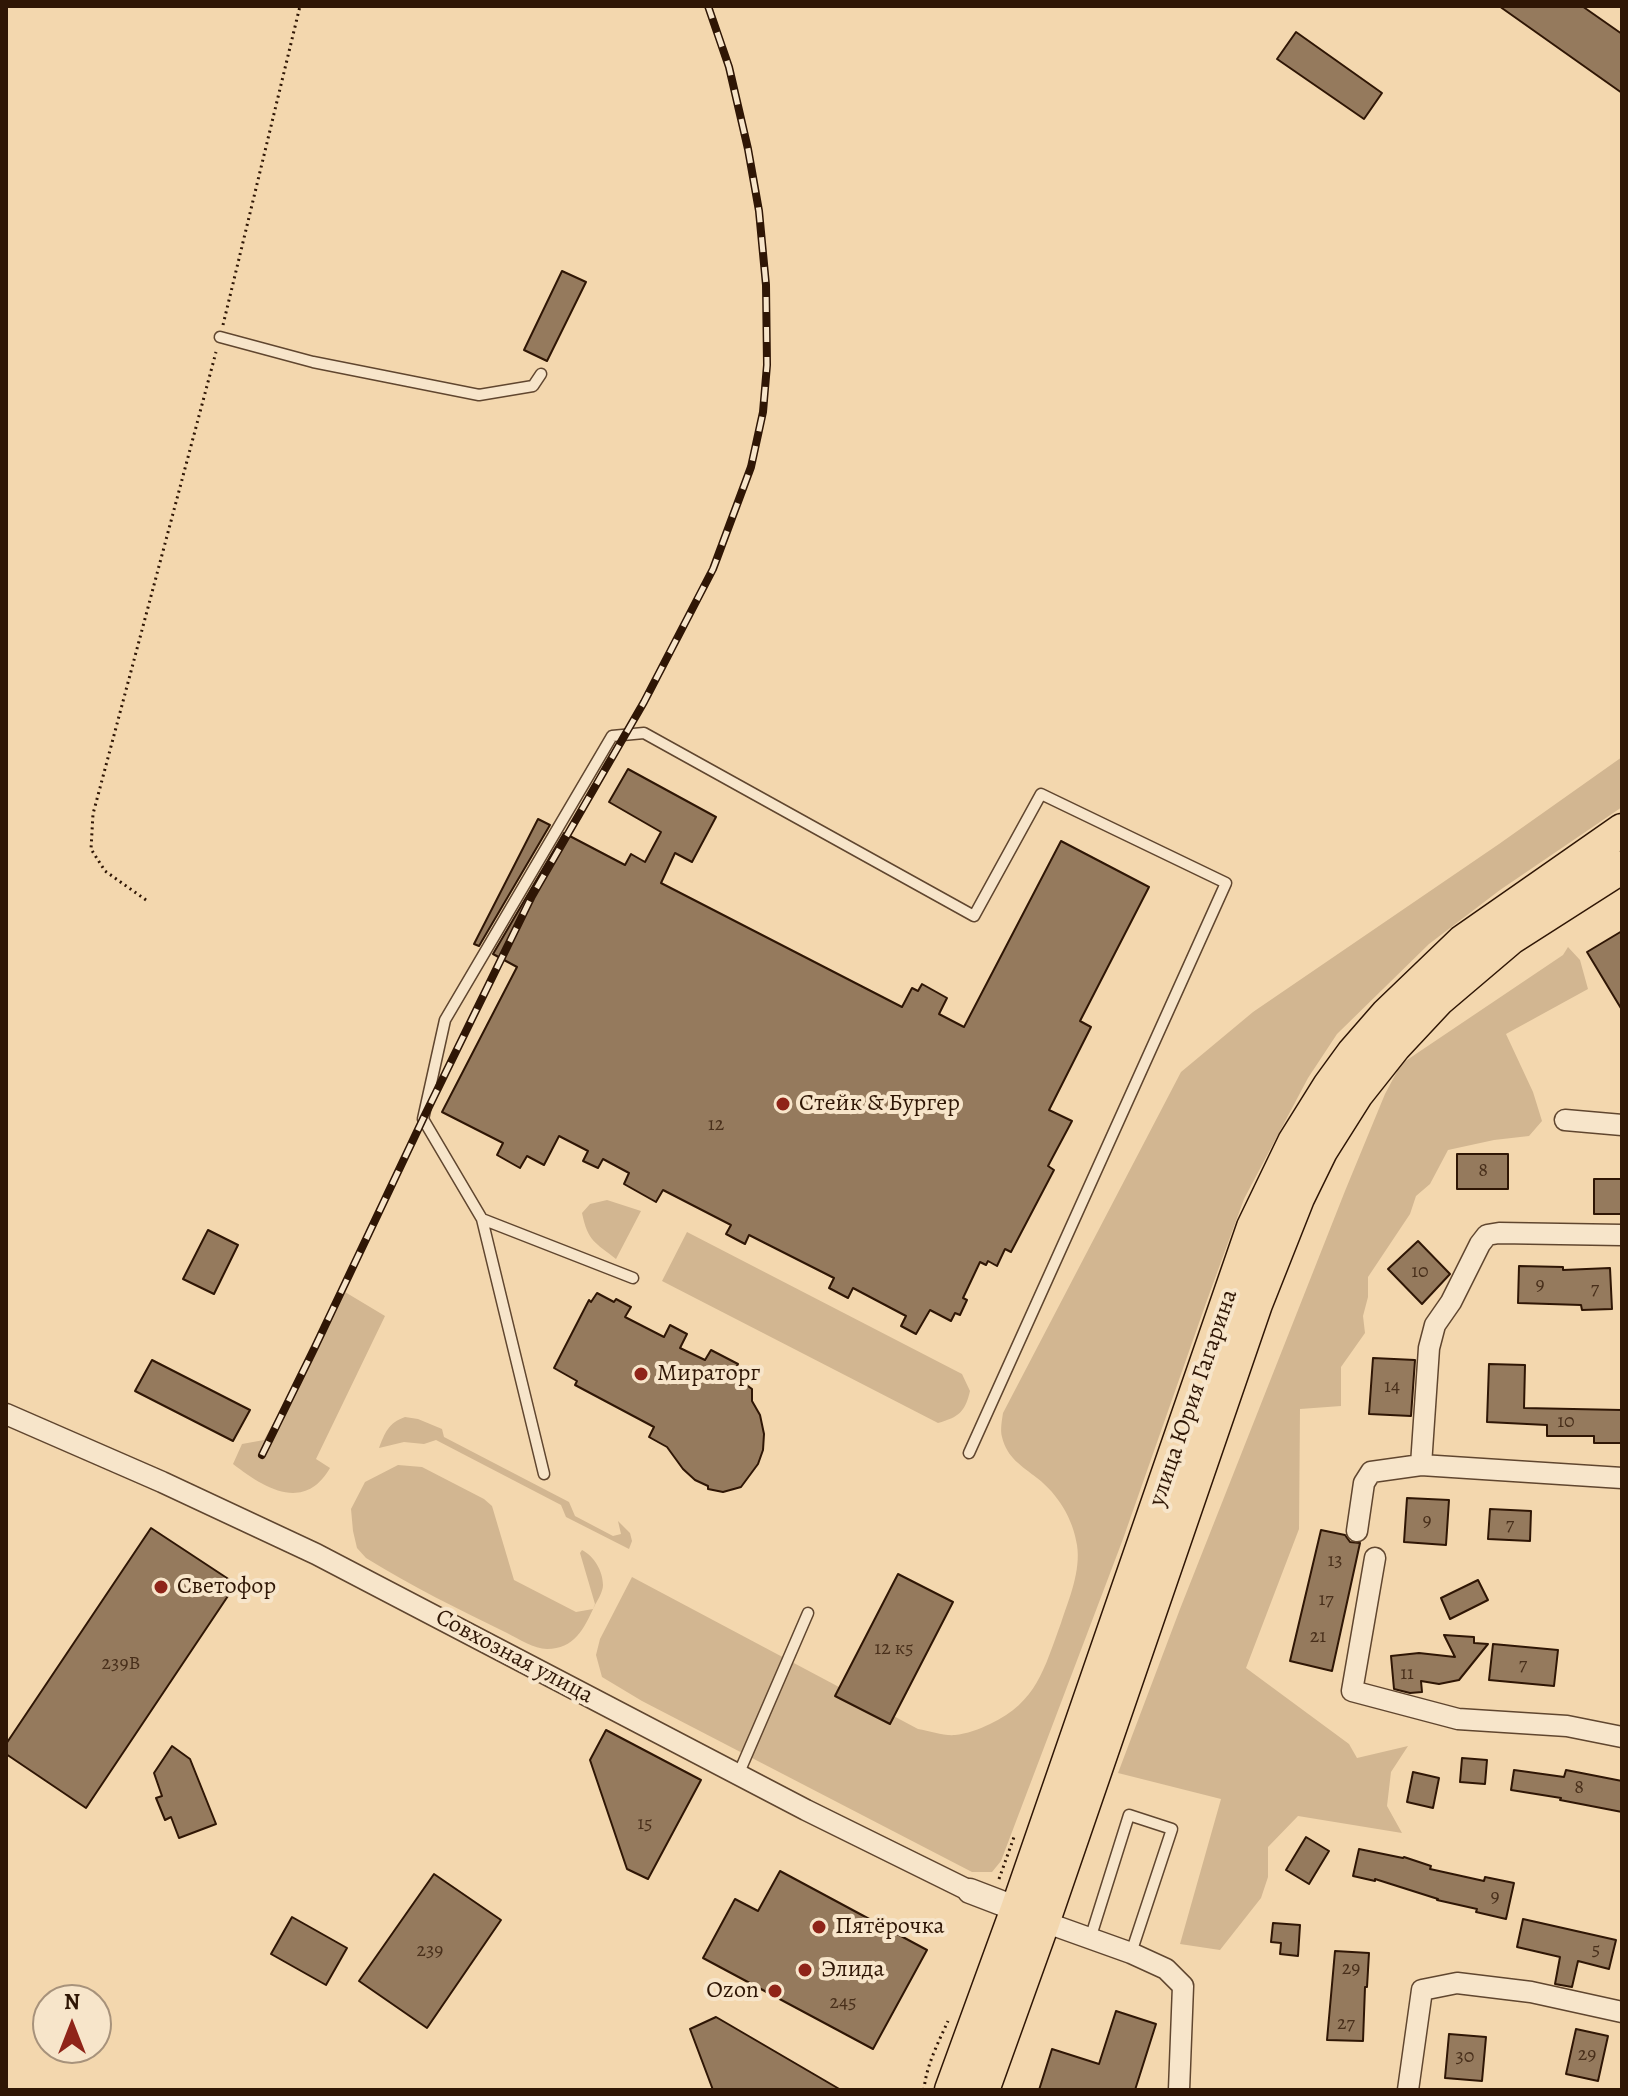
<!DOCTYPE html>
<html>
<head>
<meta charset="utf-8">
<style>
  body { margin:0 }
  #map { position:relative; width:1628px; height:2096px; overflow:hidden; background:#f3d7ae; font-family:Alegreya,serif }
  canvas { display:block }
  .frame { position:absolute; inset:0; border:8px solid #2f1605; pointer-events:none }
  .north { position:absolute; left:32px; top:1984px; width:80px; height:80px; box-sizing:border-box; background:#f7e5ca; border:2px solid #a7927b; border-radius:50%; rotate:0deg; font-size:22px; font-weight:700; line-height:32px; text-align:center; color:#2f1605 }
  .north::after { content:''; display:block; margin:auto; width:28px; height:36px; background:#8f2418; clip-path:polygon(50% 0,100% 100%,50% 72%,0 100%) }
</style>
</head>
<body>
<div id="map">
<canvas width="1628" height="2096"></canvas>
<div class="frame"></div>
<div class="north">N</div>
</div>
<script>
const c = document.querySelector('canvas').getContext('2d');
c.lineJoin = 'round';
function paint(path, color) { c.fillStyle = color; c.fill(path, 'evenodd'); }
function strokePath(path, color, width, dash) { c.strokeStyle = color; c.lineWidth = width; c.lineCap = dash ? 'butt' : 'round'; c.setLineDash(dash || []); c.stroke(path); }
function label(font, color, halo, rows, align = 'center') {
  c.font = font + ' Alegreya,serif'; c.lineWidth = 8; c.setLineDash([]); c.textBaseline = 'middle'; c.strokeStyle = halo; c.fillStyle = color; for (const [text, x, y, turn = 0] of rows) {
    c.save(); c.translate(x, y); c.rotate((+turn || 0) * Math.PI / 180); c.textAlign = isNaN(turn) ? turn : align; if (halo) c.strokeText(text, 0, 0); c.fillText(text, 0, 0); c.restore();
  }
}
const green = new Path2D(`
  M1622,757V807L1500,890L1429,944L1337,1034L1308,1078L1244,1199L1206,1303L1123,1539L1001,1861L992,1872H972L642,1701L602,1677L596,1655L600,1639L632,1577L918,1729C930,1731 944,1736 955,1735C966,1734 980,1729 990,1724C1037,1702 1044,1669 1061,1623C1069,1599 1081,1571 1077,1545C1073,1519 1058,1494 1037,1478C1022,1466 1007,1458 1002,1437C1000,1430 1002,1420 1003,1413L1181,1072L1253,1012L1499,844Z
  M1568,947L1580,960L1588,989L1506,1034L1533,1092L1542,1121L1529,1136L1494,1140L1448,1150L1430,1184L1416,1196L1410,1214L1368,1277V1297L1363,1316L1365,1333L1341,1367V1406L1300,1409L1299,1529L1246,1668L1349,1744L1357,1758L1408,1746L1391,1772L1387,1806L1402,1833L1298,1816L1268,1847V1877L1261,1898L1220,1950L1180,1944L1221,1799L1118,1773L1180,1609L1345,1191L1385,1094L1401,1064L1563,955Z
  M607,1200L641,1211L616,1259C595,1242 588,1242 582,1213L590,1204Z
  M687,1232L962,1374L970,1391C965,1412 959,1417 938,1423L662,1281Z
  M345,1292L385,1316L316,1459L330,1468C304,1513 264,1488 233,1464L242,1444L264,1440Z
  M405,1417L418,1419L442,1429L444,1437L569,1502L575,1516L613,1536L621,1534L618,1521L630,1533L632,1541L629,1549L566,1517L561,1505L436,1440L424,1444L404,1442L379,1448C385,1433 388,1423 405,1417Z
  M398,1465L422,1467L484,1499L492,1506L514,1580L576,1612L593,1609L595,1604L580,1553L582,1550C594,1556 603,1571 603,1585C603,1592 597,1601 594,1607C584,1629 574,1649 547,1649C534,1649 519,1639 507,1633C460,1610 411,1586 366,1558L357,1548L353,1531L351,1509L365,1482Z`);
const building = new Path2D(`
  M1499,6H1582L1622,34V93Z
  M1296,32L1382,93L1364,119L1277,59Z
  M562,271L586,282L547,361L524,350Z
  M628,769L716,817L692,862L675,853L661,883L902,1007L912,988L918,991L922,984L947,998L939,1014L964,1027L1061,841L1149,887L1080,1021L1091,1027L1049,1110L1072,1121L1048,1166L1054,1170L1011,1252L1005,1249L997,1266L988,1261L986,1265L980,1262L963,1298L967,1300L960,1315L955,1313L951,1321L930,1310L916,1334L901,1326L906,1316L853,1288L848,1298L829,1288L834,1278L749,1235L745,1244L726,1234L731,1225L663,1190L656,1202L624,1184L629,1173L603,1159L598,1168L583,1161L588,1151L559,1136L544,1165L527,1156L520,1168L497,1155L503,1143L442,1112L517,967L493,954L564,833L625,865L631,854L645,862L661,832L609,802Z
  M538,819L550,825L479,946L474,944Z
  M1622,931V1010L1587,952Z
  M1457,1154H1508V1189H1457Z
  M1594,1179H1622V1214H1594Z
  M208,1230L238,1245L214,1294L183,1279Z
  M1418,1241L1450,1274L1422,1304L1388,1269Z
  M1519,1266L1563,1267V1270L1610,1268L1612,1309L1582,1310L1581,1305L1518,1303Z
  M597,1293L614,1302L616,1299L631,1307L625,1317L664,1337L670,1325L687,1334L680,1348L705,1360L711,1350L738,1364L733,1375L752,1389V1401L760,1415L764,1434L763,1450L758,1464L741,1487L723,1492L708,1489V1486L695,1480L683,1469L667,1447L649,1437L654,1427L575,1385L577,1381L554,1368L589,1300L591,1302Z
  M1373,1358L1415,1360L1411,1416L1369,1414Z
  M152,1360L250,1410L233,1441L135,1391Z
  M1489,1364L1525,1365L1524,1408L1622,1410V1443H1594V1436H1547V1425L1487,1422Z
  M1407,1498L1449,1500L1446,1545L1404,1542Z
  M1490,1509L1531,1511L1530,1541L1488,1539Z
  M151,1528L236,1584L86,1808L6,1754V1744Z
  M1321,1530L1345,1535L1350,1542L1360,1543L1332,1671L1290,1661Z
  M898,1574L953,1602L890,1724L835,1696Z
  M1478,1580L1488,1600L1450,1619L1441,1598Z
  M1444,1635L1474,1637V1643L1488,1644L1459,1680L1439,1684L1421,1681L1422,1692L1410,1693L1394,1689L1391,1656L1419,1653L1455,1657Z
  M1493,1644L1558,1650L1554,1686L1489,1680Z
  M606,1730L701,1780L648,1879L627,1869L590,1760Z
  M172,1746L190,1759L216,1824L179,1838L171,1817L165,1820L156,1798L162,1796L154,1773Z
  M1462,1758L1487,1760L1485,1784L1460,1782Z
  M1514,1770L1564,1777L1566,1770L1622,1781V1812L1560,1800L1561,1798L1511,1790Z
  M1413,1772L1439,1778L1433,1808L1407,1802Z
  M1306,1837L1329,1851L1309,1884L1286,1870Z
  M1359,1849L1403,1858L1404,1857L1431,1866L1430,1869L1484,1881L1485,1877L1514,1883L1506,1919L1476,1912L1477,1909L1437,1900L1438,1899L1375,1879V1881L1353,1876Z
  M780,1871L927,1950L873,2049L703,1958L735,1899L758,1911Z
  M434,1874L501,1920L427,2028L359,1981Z
  M292,1917L347,1948L326,1985L271,1954Z
  M1523,1919L1616,1940L1609,1969L1578,1961L1572,1987L1555,1984L1560,1957L1517,1947Z
  M1273,1923L1300,1925L1298,1956L1280,1954L1281,1943L1271,1942Z
  M1335,1951L1369,1953L1367,1987H1365L1363,2041L1327,2040Z
  M1116,2011L1156,2024L1135,2090H1039L1052,2049L1099,2064Z
  M716,2017L841,2090H713L690,2029Z
  M1576,2029L1608,2036L1598,2081L1566,2074Z
  M1449,2034L1486,2037L1482,2081L1445,2078Z`);
const path = new Path2D(`
  M223,325L300,6
  M146,900L105,871L91,849L93,814L216,352
  M999,1879L1014,1837
  M924,2090C926,2066 938,2043 948,2021`);
const service = new Path2D(`
  M220,337L313,362L479,395L533,386L541,374
  M482,1219L423,1119L445,1020L612,736L644,733L974,916L1041,794L1226,883L969,1453
  M544,1474L482,1219L633,1278
  M738,1775L808,1613
  M1090,1939L1129,1815L1172,1829L1131,1953`);
const minor = new Path2D(`
  M1565,1120L1622,1125
  M6,1414L162,1482L316,1554L806,1810L970,1891
  M1421,1465L1429,1348L1435,1325L1451,1302L1480,1244L1487,1235L1499,1233L1622,1235
  M1357,1531L1364,1483L1371,1472L1421,1465L1622,1478
  M1375,1558L1352,1691L1458,1719L1567,1726L1622,1737
  M1036,1919L1131,1953L1166,1969L1183,1986L1179,2090
  M1408,2090L1422,1990L1457,1983L1531,1992L1622,2012`);
const tertiary = new Path2D(`
  M970,1891L1017,1909`);
const primary = new Path2D(`
  M951,2090L1017,1909L1253,1227L1294,1142L1329,1086L1353,1053L1387,1014L1463,941L1622,830
  M983,2090L1043,1923L1256,1304L1298,1198L1321,1151L1357,1094L1395,1046L1438,1000L1511,938L1622,867`);
const rail = new Path2D(`
  M262,1455L315,1347L423,1119L532,896L644,702L713,569L751,467L763,412L767,365L766,285L759,211L748,149L729,67L708,6`);
const markers = [
  [783,1104,8,"#8f2418"],
  [641,1374,8,"#8f2418"],
  [161,1587,8,"#8f2418"],
  [819,1927,8,"#8f2418"],
  [805,1970,8,"#8f2418"],
  [775,1991,8,"#8f2418"]
];
const numberNames = [
  ["12",716,1125],
  ["8",1483,1171],
  ["10",1420,1272],
  ["9",1540,1285],
  ["7",1595,1289],
  ["14",1392,1387],
  ["10",1566,1422],
  ["9",1427,1521],
  ["7",1510,1525],
  ["13",1335,1561],
  ["17",1326,1600],
  ["21",1318,1637],
  ["12 к5",894,1649],
  ["239В",121,1664],
  ["7",1523,1665],
  ["11",1407,1674],
  ["8",1579,1788],
  ["15",645,1824],
  ["9",1495,1897],
  ["5",1596,1950],
  ["239",430,1951],
  ["29",1351,1969],
  ["245",843,2003],
  ["27",1346,2024],
  ["29",1587,2055],
  ["30",1465,2057]
];
const poiNames = [
  ["Стейк & Бургер",799,1104],
  ["Мираторг",657,1374],
  ["Светофор",177,1587],
  ["Пятёрочка",835,1927],
  ["Элида",821,1970],
  ["Ozon",759,1991,"right"]
];
const streetNames = [
  ["улица Юрия Гагарина",1194,1398,-71],
  ["Совхозная улица",514,1657,28]
];
paint(green, '#d2b691');
paint(building, '#957a5d');
strokePath(building, '#2f1605', 2);
strokePath(service, '#60462f', 13);
strokePath(minor, '#60462f', 23);
strokePath(tertiary, '#60462f', 27);
strokePath(primary, '#2f1605', 35);
strokePath(path, '#2f1605', 3, [2, 4]);
strokePath(service, '#f7e5ca', 10);
strokePath(minor, '#f7e5ca', 20);
strokePath(tertiary, '#f7e5ca', 24);
strokePath(primary, '#f3d7ae', 32);
strokePath(rail, '#2f1605', 8);
strokePath(rail, '#f7e5ca', 5, [15]);
for (const [x, y, r, color] of markers) { const dot = new Path2D(); dot.arc(x, y, r, 0, 2 * Math.PI); c.fillStyle = color; c.fill(dot); strokePath(dot, '#f7e5ca', 3); }
label('20px', '#482f1b', null, numberNames);
label('24px', '#2f1605', '#f7e5ca', poiNames, 'left');
label('24px', '#2f1605', '#f7e5ca', streetNames);
</script>
</body>
</html>
